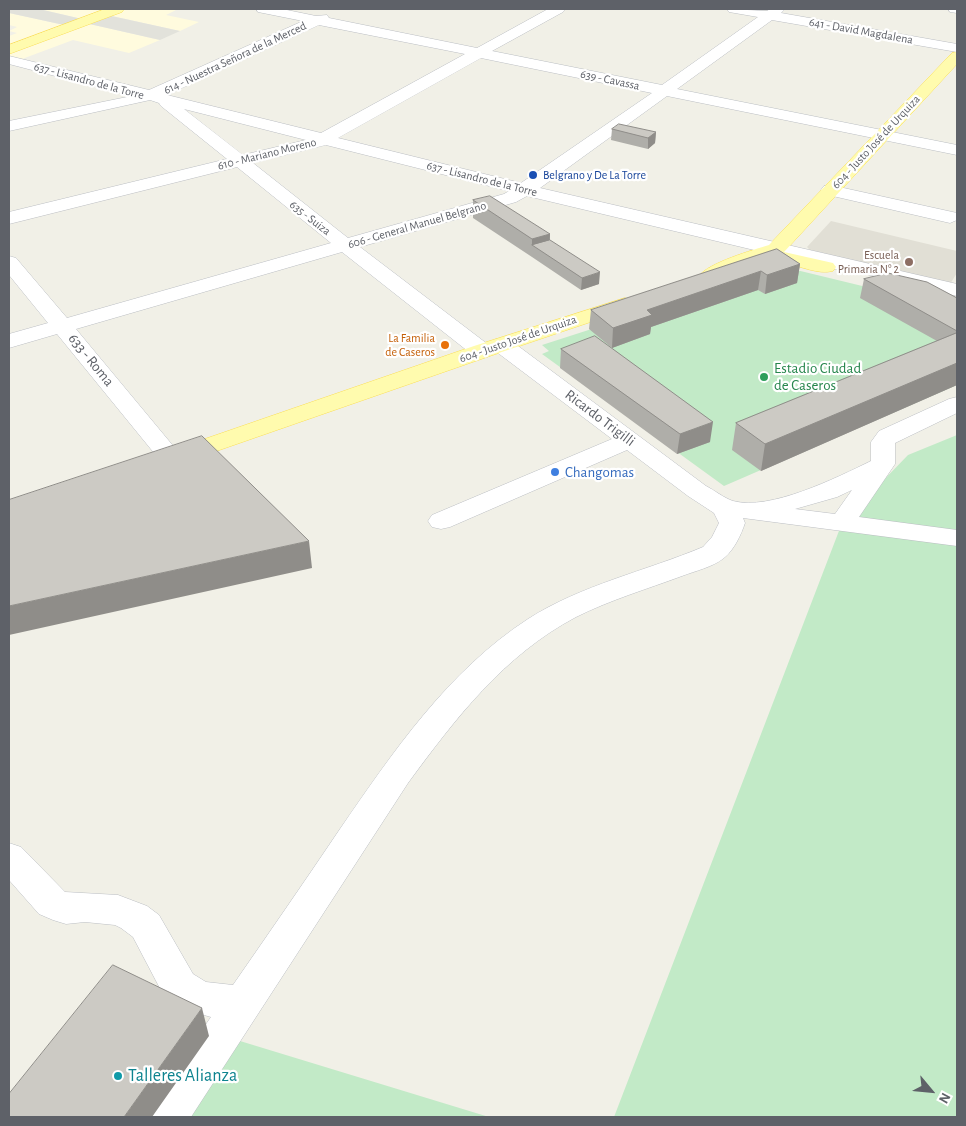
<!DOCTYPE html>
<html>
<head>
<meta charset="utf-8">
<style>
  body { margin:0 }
  #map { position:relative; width:966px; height:1126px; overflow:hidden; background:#f1f0e7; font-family:"Alegreya Sans",sans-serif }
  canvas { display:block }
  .frame { position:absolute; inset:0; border:10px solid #5e6168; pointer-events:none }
  .north { position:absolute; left:906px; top:1066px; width:50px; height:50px; -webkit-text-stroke:4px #fff; paint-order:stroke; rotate:118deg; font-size:14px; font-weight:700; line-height:20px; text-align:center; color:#5e6168 }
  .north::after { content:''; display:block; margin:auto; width:18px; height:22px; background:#5e6168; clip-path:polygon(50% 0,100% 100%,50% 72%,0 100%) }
</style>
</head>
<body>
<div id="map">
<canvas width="966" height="1126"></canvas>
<div class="frame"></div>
<div class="north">N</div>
</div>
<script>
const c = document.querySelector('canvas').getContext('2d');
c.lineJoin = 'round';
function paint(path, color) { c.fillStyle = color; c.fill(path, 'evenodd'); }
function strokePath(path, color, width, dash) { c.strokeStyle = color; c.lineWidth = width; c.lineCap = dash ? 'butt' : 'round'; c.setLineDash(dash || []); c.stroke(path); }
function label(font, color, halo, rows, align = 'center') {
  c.font = font + ' "Alegreya Sans",sans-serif'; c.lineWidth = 4.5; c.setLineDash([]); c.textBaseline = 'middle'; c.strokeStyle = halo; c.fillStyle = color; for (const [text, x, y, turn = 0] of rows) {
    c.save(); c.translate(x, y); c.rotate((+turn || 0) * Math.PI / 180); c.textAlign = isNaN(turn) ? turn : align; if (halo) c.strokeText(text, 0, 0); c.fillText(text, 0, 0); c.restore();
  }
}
const commercial = new Path2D(`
  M39,9H108L82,19Z
  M123,9H171L176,10L166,15L199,22L180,31L107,15Z
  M9,13L64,25L9,46V36L17,33L9,31L17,27L9,25Z
  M85,23L160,40L129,53L73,40L22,59L9,56L11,52Z`);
const industrial = new Path2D(`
  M9,9H39L82,19L64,25L9,13Z
  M107,15L180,31L160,40L85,23Z`);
const education = new Path2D(`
  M831,221L957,251V273L950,284L810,250L807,247Z`);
const green = new Path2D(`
  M784,267L957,309V385L724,486L542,354L549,351L542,345Z
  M957,435V1117H614L842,523L908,455Z
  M240,1041L489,1117H190Z`);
const minor = new Path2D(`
  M256,9H282L316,16L327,15L329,18L477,48L548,9H565L563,12L492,51L662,85L758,17L729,12L727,9L767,11L770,9H785L781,13L957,44V52L772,20L677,89L957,145V155L667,96L540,188L957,284V296L866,274L830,268L527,196L516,202L360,247L490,346L493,351L490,356L482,358L474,356L342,252L76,329L184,459L181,464L172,466L163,464L57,334L9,348V334L48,323L9,275V256L16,258L67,318L331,243L237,167L9,224V212L227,159L161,106L159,103L150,100L9,131V121L132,96L9,64V56L149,90L303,21L258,12ZM319,25L465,54L321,133L167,95ZM481,58L652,93L521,183L338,138ZM184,109L306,140L243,155ZM326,145L509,191L504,194L348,238L253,163Z
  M948,9H957V13L950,12Z
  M830,185L957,213V220L950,223L824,194L821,190L824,186Z
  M502,338L510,340L706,486C714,490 724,498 733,501C770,511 836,478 871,461V442L879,431L949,399L957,397V413L895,443V464L859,517L957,530V546L743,518L745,523C741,535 734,550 724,558C713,567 695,571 682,576C647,589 610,600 576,617C504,655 455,719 408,783L191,1117H146L152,1103L211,1017L190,1011L165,998L133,937L121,928L115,925L85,922L66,924L53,920L39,914L9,880V843L21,847L65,892L118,895L147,906L159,915L193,974L206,982L233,985C269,933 305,881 340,829C393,752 448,671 528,619C581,585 646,571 703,547L712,537L719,523L714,513L688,496L627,450L450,527L441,529L432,527L428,521L432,515L612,439L494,350L491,345L494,340ZM852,490L835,514L795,509L837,497Z`);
const major = new Path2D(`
  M105,9H124L122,12L9,54V45Z
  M957,52V64L784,252L833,263L836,267L833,271C818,275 802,266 786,264C774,263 759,273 748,266C733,271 718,284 702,280L699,276C708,263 753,250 769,245L952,53Z
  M625,298L632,300L635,304L632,308L490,356L185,462L176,464L167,462L164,457L167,452L474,346Z`);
const wall = new Path2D(`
  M612,129L656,132L655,143L648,149L611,140Z
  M473,200L550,234V240L599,284L581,290L532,257L473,218Z
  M777,249L800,264L797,283L765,294L758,290L651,327L650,334L612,348L589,329L591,310Z
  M864,279L957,298V385L761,471L732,450L736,423L937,341L860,298Z
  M561,349L710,442L677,454L560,368Z`);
const shadedWall = new Path2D(`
  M656,132L655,143L648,149V138Z
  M550,234L549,252L532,245V239Z
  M800,264L797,283L765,294L767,275Z
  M761,271L758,290L651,327L650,334L612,348L613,328L647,310Z
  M600,272L599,284L581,290L582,278Z
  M957,363V385L761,471L765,444Z
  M713,422L710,442L677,454L680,434Z
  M309,541L312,568L9,635V606Z
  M202,1008L209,1036L152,1117H124Z`);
const building = new Path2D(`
  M619,124L656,132L648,138L612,129Z
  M490,196L550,234L532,239L473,200Z
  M550,240L600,272L582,278L532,245Z
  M777,249L800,264L767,275L761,271L647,310L652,315L613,328L591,310Z
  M888,273L927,282L957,298V331L864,279Z
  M957,333V363L765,444L736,423Z
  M595,336L713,422L680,434L561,349Z
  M202,436L309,541L9,606V500Z
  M113,965L202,1008L124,1117H9V1094Z`);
const markers = [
  [533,175,5,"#1a4fb4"],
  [909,262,5,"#8d6e63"],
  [445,345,5,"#e8710a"],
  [764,377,5,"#2e9e5b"],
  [555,472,5,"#3f7fe0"],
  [118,1076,5,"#0f9aa8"]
];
const farStreetnames = [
  ["641 - David Magdalena",861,31,10],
  ["614 - Nuestra Señora de la Merced",235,58,-25],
  ["639 - Cavassa",610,80,12],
  ["637 - Lisandro de la Torre",89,81,15],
  ["604 - Justo José de Urquiza",876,142,-47],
  ["610 - Mariano Moreno",267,154,-14],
  ["637 - Lisandro de la Torre",482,179,14],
  ["635 - Suiza",310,218,38],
  ["606 - General Manuel Belgrano",417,225,-16],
  ["604 - Justo José de Urquiza",518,339,-19]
];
const farTransitnames = [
  ["Belgrano y De La Torre",543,175]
];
const farEducationnames = [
  ["Escuela",899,255],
  ["Primaria N° 2",899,269]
];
const farFoodnames = [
  ["La Familia",435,338],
  ["de Caseros",435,352]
];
const streetNames = [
  ["633 - Roma",91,360,51],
  ["Ricardo Trigilli",600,418,37]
];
const leisureNames = [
  ["Estadio Ciudad",774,368],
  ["de Caseros",774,385]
];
const shopNames = [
  ["Changomas",565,472]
];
const nearCulturenames = [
  ["Talleres Alianza",128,1076]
];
paint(commercial, '#fffbde');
paint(industrial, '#e2e2db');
paint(education, '#e1dfd5');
paint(green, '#c2eac7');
strokePath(minor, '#bbbec3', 1);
strokePath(major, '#fade57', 1);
paint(minor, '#fff');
paint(major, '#fffbae');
paint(wall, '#afaea9');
paint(shadedWall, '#8f8d89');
paint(building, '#cccac4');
strokePath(building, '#8f8d89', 1);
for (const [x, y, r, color] of markers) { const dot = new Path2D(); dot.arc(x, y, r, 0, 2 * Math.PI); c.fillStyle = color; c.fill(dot); strokePath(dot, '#fff', 2); }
label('12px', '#5e6168', '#fff', farStreetnames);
label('12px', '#164399', '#fff', farTransitnames, 'left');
label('12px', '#785e54', '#fff', farEducationnames, 'right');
label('12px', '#c56008', '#fff', farFoodnames, 'right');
label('15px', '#5e6168', '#fff', streetNames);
label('15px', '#27864d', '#fff', leisureNames, 'left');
label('15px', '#366cbe', '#fff', shopNames, 'left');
label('18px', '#0d838f', '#fff', nearCulturenames, 'left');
</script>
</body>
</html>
